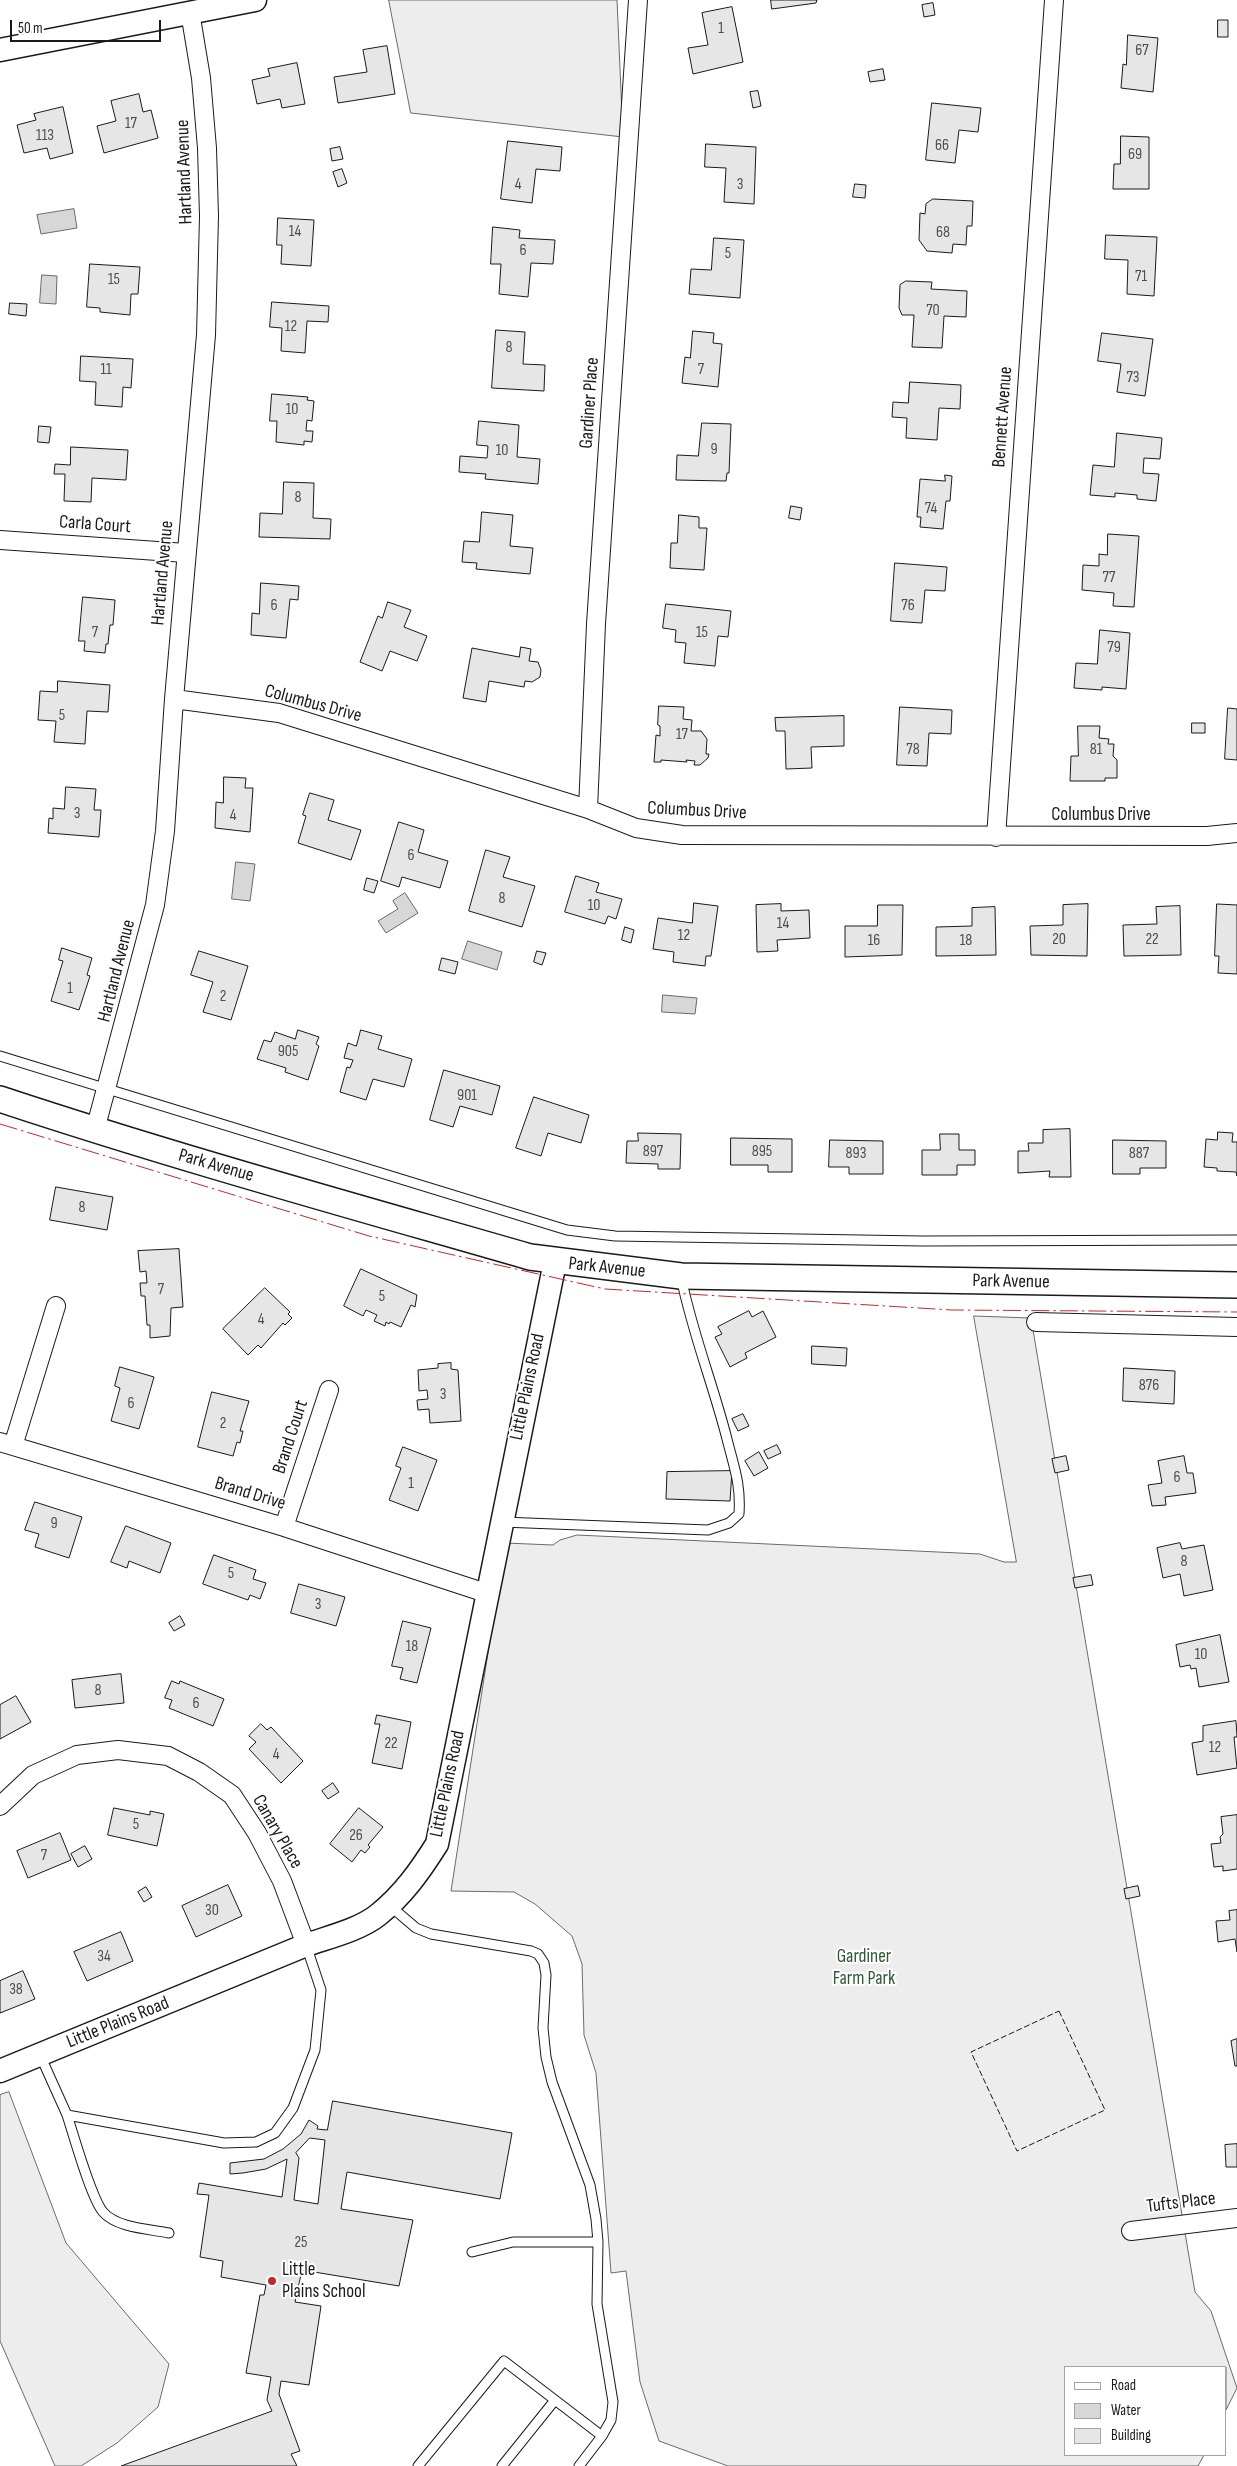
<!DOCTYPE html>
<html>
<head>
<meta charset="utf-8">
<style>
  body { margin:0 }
  #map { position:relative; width:1237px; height:2466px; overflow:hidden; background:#fff; font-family:"Sofia Sans Condensed",sans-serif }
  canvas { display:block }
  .legend { position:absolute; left:1064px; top:2366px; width:162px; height:90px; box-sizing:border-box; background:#fff; border:1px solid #a3a3a3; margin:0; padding:6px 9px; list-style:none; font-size:15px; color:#1a1a1a }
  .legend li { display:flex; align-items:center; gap:10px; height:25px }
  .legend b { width:25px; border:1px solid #a3a3a3 }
  .scale { position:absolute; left:10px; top:20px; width:151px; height:22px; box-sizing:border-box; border:2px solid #1a1a1a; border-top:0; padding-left:6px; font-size:15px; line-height:18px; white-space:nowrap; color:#1a1a1a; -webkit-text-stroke:4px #fff; paint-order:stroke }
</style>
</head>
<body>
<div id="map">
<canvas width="1237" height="2466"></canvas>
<ul class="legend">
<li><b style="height:6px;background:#fff"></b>Road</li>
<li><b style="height:14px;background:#d7d7d7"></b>Water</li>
<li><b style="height:14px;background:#e6e6e6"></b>Building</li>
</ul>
<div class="scale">50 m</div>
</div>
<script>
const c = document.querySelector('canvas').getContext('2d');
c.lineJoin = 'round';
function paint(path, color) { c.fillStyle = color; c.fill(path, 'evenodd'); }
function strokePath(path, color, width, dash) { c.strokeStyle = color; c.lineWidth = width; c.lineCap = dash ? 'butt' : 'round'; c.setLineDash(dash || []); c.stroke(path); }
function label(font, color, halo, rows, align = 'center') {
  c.font = font + ' "Sofia Sans Condensed",sans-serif'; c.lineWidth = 4; c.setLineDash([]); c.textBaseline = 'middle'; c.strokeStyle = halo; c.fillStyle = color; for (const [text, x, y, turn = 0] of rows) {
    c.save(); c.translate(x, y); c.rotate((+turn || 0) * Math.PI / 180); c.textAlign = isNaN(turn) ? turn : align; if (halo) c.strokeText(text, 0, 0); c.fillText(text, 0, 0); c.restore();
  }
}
const built = new Path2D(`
  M389,0H617L623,137L411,113Z
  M974,1316L1031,1318L1195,2292L1211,2311L1237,2388L1226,2410V2367H1066V2455H1204L1198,2466H728L659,2441L640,2382L626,2271L611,2273L596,2073L584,2035L582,1964L572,1936L535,1904L514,1892L451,1891L505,1543L553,1545L560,1540L577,1535L980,1554L1004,1562H1016Z
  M9,2092L66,2243L169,2364L158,2407L117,2443L81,2466H55L0,2341V2095Z`);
const water = new Path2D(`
  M74,209L77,228L41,234L37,215Z
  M42,275L57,276L56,304L40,303Z
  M236,862L255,864L250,901L232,899Z
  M405,893L418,913L386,933L378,921L398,909L393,901Z
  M468,941L502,952L497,970L462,959Z
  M663,995L697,998L695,1014L662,1012Z`);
const building = new Path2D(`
  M771,0H817L816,3L772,9Z
  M933,3L935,15L924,17L922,5Z
  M732,7L743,62L693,74L688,48L708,45L702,13Z
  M1218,20H1228V37H1218Z
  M1128,35L1158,38L1153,92L1121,88L1123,64L1126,65Z
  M387,46L395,94L338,103L334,77L367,72L363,50Z
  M297,63L305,104L282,108L280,99L257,104L252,80L270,76L268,69Z
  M883,69L885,80L870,82L868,72Z
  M758,91L761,106L753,108L750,92Z
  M139,94L143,112L151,110L158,138L104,153L97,126L116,121L111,101Z
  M932,103L981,108L978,132L959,130L955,163L926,160Z
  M63,107L73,153L50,159L47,148L24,153L17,125L36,120L34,114Z
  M1121,136L1149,137V189H1113L1114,164H1120Z
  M508,141L562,147L560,171L536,169L532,203L501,199Z
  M706,144L756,147L754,204L724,202L726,168L705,167Z
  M340,147L343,159L332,161L330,149Z
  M342,169L347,183L338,187L333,172Z
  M855,184L866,185L865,198L853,197Z
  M933,199L973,201L972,226H967L966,245L953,244L952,253L927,251L919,240L920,213L925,214L926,204Z
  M278,218L314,220L311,266L281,264L282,245H277Z
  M493,227L520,230L519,238L555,240L553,264L531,263L528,297L499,294L501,264H491Z
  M1106,235L1157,237L1154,296L1127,294L1128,260L1105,259Z
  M714,238L744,240L740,298L689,294L691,269L711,270Z
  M90,264L140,267L138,294H131L130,315L100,312V308L87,307Z
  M906,281L932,282L931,289L967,291L966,317L944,316L942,348L912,347L914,315H902L899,308L900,285Z
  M272,302L329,306L328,322L307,321L305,353L281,351L282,328L270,327Z
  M10,303L27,304L26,316L9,314Z
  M496,330L525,332L523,364L545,365L544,391L492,388Z
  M693,331L714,333L713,343L722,344L718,387L682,383L685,357L690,358Z
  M1102,333L1153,339L1145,396L1117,392L1121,364L1098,361Z
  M81,356L133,359L131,388L123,387L122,407L95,405L96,382L80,381Z
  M910,382L961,385L960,409L939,408L937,440L906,438L907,418L892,417L893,402L908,403Z
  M272,394L308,397L307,400L314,401L312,421L307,420L306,431H313L312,442L304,441V445L276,442L277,421H270Z
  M479,421L519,425L517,457L540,459L538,484L485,479L486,474L459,472L460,456L487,458L488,446L477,445Z
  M702,423L731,424L729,473H727L726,481L676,480L677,455L698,456Z
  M39,426L51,427L49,443L38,442Z
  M1117,433L1162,438L1160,459L1144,458L1143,473L1159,474L1156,501L1137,499V495L1115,493V497L1090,495L1093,465L1114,467Z
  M71,447L128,450L126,480L92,478L91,502L64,501L65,474H54L55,464L70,465Z
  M945,475L952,476L950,501H946L943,529L920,527L921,517H917L920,479L945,481Z
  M284,482L314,483L313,518L331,519L330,539L259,537L260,513L282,514Z
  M791,506L802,508L800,520L789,518Z
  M482,512L513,515L510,546L533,548L530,574L476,569L477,563L462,562L464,541L479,542Z
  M679,515L699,517V528H707L704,570L670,568L671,543H677Z
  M1108,534L1139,536L1134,607L1113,606L1114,593L1082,590L1083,565L1099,566V554L1107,555Z
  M895,563L947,567L945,591L925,590L922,623L891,621Z
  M261,583L299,586L298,600L290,599L286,638L251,635L252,613L259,614Z
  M83,597L115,600L113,625H110L108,644H106L105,653L84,651L85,641H79Z
  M388,602L411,610L404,627L427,636L417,661L390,651L382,671L360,662L378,616L382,618Z
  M666,604L731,611L728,637L718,636L715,666L684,663L686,643L675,642L676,630L663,628Z
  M1100,630L1130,633L1126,689L1102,687V690L1074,688L1076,663L1097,664Z
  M521,647L531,649L529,661L538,662L541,670L540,677L532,682L525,681L524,687L489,681L486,702L463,698L472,648L519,657Z
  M58,681L110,685L108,712L87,711L85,744L54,742L56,721L38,720L40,691L57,692Z
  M659,706L684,707L683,719L692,720L691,731H701L707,739L706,754H709L708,758L700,765H694L695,761L686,760L687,762L661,760V762H654L656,735L660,736V726L658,725Z
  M900,707L952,710L951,734L929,733L927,766L897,765Z
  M1228,708L1237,709V760L1225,759Z
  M844,716V746L811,747L812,768L786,769L785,731H776L775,718Z
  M1192,723H1205V733H1192Z
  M1078,726H1100L1099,738L1109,739L1108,744H1114L1113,756L1117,760V778H1105V781H1070L1071,756H1078Z
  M224,777L246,778L245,788H253L250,832L215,828L216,802L223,803Z
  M66,787L96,789L94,810H101L99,837L48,833L49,818L53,819V808L64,809Z
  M310,793L334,800L328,820L361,830L351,860L298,843L306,816L303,815Z
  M399,822L424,830L418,852L448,861L440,888L402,877L399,887L381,881Z
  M486,850L510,857L503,877L535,886L522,927L469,911Z
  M576,876L599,883L596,892L622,899L616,919L608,916L605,924L565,912Z
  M367,878L378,881L374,893L364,890Z
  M694,903L718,906L711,956H706L705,966L673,962L674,952L653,949L658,918L692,923Z
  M781,904V911L809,910L810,938L777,940L778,951L757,952L756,905Z
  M1088,904L1087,956L1031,955L1030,926L1063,925V905Z
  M1217,904L1237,905V974L1218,973L1219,956H1215Z
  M878,905H903L902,955L845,957V926H877Z
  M1180,906L1181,955L1124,956L1123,925L1157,924L1156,907Z
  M995,907L996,955L936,956V927L972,926V908Z
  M625,927L634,930L631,943L622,940Z
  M62,948L92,958L87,975L90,976L79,1010L51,1001L63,961L59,960Z
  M199,951L248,966L231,1020L203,1012L213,982L191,975Z
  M537,951L546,953L542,965L534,962Z
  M442,958L458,962L455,974L439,970Z
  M298,1030L319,1037L316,1044L319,1046L308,1080L285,1072L286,1068L257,1059L264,1040L271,1042L275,1032L295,1039Z
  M361,1030L382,1036L378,1049L412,1059L404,1087L373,1079L366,1100L340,1092L347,1067L350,1068L353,1060L344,1058L348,1043L356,1046Z
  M444,1070L500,1086L492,1115L460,1106L453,1127L430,1120Z
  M534,1097L589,1115L581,1143L548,1133L541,1156L516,1148Z
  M1070,1129L1071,1177H1049L1050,1171L1018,1173V1151H1029L1028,1143H1043V1130Z
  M1218,1132L1233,1133L1232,1142H1237V1176L1236,1172L1217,1171V1168L1204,1167L1206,1139L1217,1140Z
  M638,1133L681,1134L680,1169H658V1164L626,1163L627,1141H638Z
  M940,1134H959V1150H975V1165H957V1175H922V1150H940Z
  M731,1138L792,1139V1172H768V1165H731Z
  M830,1140L883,1141V1174H849V1167H829Z
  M1113,1140L1166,1141V1168H1140V1174H1113Z
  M56,1187L113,1197L107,1230L50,1220Z
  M179,1249L183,1307L171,1308L170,1336L150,1338V1325H147L145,1296H141L140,1283H147L146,1271L140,1272L138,1251Z
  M361,1269L417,1295L415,1307L411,1305L401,1327L390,1322L389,1324L386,1322L385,1326L374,1321L377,1315L366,1310L363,1316L344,1306Z
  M265,1288L290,1312L288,1314L292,1318L285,1325L283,1323L261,1348L258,1345L248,1355L223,1329Z
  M749,1311L752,1317L763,1311L776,1337L745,1353L747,1358L730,1367L715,1337L722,1334L718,1327Z
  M812,1346L847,1348L846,1366L812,1364Z
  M451,1363V1369L458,1370L461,1421L430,1423L429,1409L418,1410L417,1400L428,1399L427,1390L419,1391L418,1370L438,1368V1364Z
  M120,1367L154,1377L139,1429L111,1421L120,1388L115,1386Z
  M1124,1368L1175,1371L1174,1404L1123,1401Z
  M212,1392L249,1401L240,1431H243L240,1443L237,1442L233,1456L198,1447Z
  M743,1414L749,1426L738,1431L732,1419Z
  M777,1445L781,1453L768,1459L764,1451Z
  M403,1447L437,1460L418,1511L389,1500L401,1468L396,1466Z
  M759,1452L768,1468L754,1476L745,1461Z
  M1066,1456L1069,1470L1055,1473L1052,1459Z
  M1184,1456L1187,1473H1193L1196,1493L1165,1497L1166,1505L1152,1506L1148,1485L1162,1483L1158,1461Z
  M732,1471L730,1501L666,1499L667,1472Z
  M35,1502L82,1517L69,1558L35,1547L39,1534L25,1530Z
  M126,1526L171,1543L160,1573L129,1561L127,1568L111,1562Z
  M1180,1543L1182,1549L1204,1545L1213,1590L1184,1596L1180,1574L1163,1578L1157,1548Z
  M214,1555L256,1570L253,1579L266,1583L260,1599L250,1595L248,1600L203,1584Z
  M1091,1575L1093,1585L1075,1588L1073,1578Z
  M299,1584L345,1597L336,1626L291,1613Z
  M180,1616L185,1625L174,1631L169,1623Z
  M403,1621L431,1628L417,1683L400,1679L403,1668L392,1666Z
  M1220,1635L1229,1682L1199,1687L1196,1668L1191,1669L1190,1665L1180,1667L1176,1645Z
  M121,1674L124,1703L75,1708L72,1680Z
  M172,1681L179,1684L180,1681L224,1699L213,1726L169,1708L172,1700L165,1698Z
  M16,1696L31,1722L0,1739V1705Z
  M377,1715L411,1722L402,1769L372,1763L380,1724H375Z
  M1236,1721L1237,1737H1234L1237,1768L1197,1775L1192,1743L1203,1741V1726Z
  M261,1724L267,1730L271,1727L303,1761L281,1783L249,1749L256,1742L249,1736Z
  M333,1783L339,1792L328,1799L322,1791Z
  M114,1808L150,1815V1811L164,1814L157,1846L108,1835Z
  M359,1808L383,1827L368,1845L370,1847L365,1853L361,1850L352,1862L330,1844Z
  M1237,1815V1869L1223,1871V1866L1214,1867L1211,1844L1221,1843L1220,1837L1223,1834L1221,1817Z
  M60,1833L71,1860L28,1878L17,1851Z
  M85,1846L92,1859L78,1867L71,1854Z
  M228,1885L242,1916L196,1937L182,1906Z
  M1138,1886L1140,1896L1126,1899L1124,1889Z
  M146,1887L152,1897L144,1902L138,1892Z
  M1237,1910V1952L1235,1939L1218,1942L1216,1921L1230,1920L1229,1911Z
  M121,1932L133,1961L87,1981L74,1952Z
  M23,1971L35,1999L0,2013V1981Z
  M1237,2039V2066H1235L1231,2041Z
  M333,2101L512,2133L500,2199L347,2172L341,2209L413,2220L399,2286L302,2270L295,2302L321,2306L309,2385L281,2381L279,2394L300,2451L291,2454L297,2466H121L272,2411L267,2400L271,2377L246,2373L260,2295H264L266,2285L221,2277L223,2261L200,2257L209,2195L197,2194L199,2183L282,2197L287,2159L266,2169L243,2173L230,2174V2163L264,2159L283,2149L301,2134L309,2120L318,2126L317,2129L327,2130ZM310,2138L325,2140L318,2204L294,2200L299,2158L296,2153Z
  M1237,2144V2167H1226L1225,2145Z`);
const service = new Path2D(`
  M0,1056L567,1230L615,1236L922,1241L1237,1240
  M502,1522L708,1530L729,1523L739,1514C741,1484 734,1467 727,1439C713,1384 692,1332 681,1277
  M389,1905L416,1928L431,1934L531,1951L538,1954L544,1963L546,1975L543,2028L546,2057L552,2082L590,2185L596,2219L598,2242L597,2304L613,2402L611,2420L602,2436L579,2466
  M40,2055L67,2115L224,2143L256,2142L275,2133L293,2108L315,2050L321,1990L306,1945
  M67,2115C74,2136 91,2198 103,2212C117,2228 149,2229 169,2233
  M472,2252L513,2242H598
  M418,2466L504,2361L602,2436
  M502,2466L555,2400`);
const minor = new Path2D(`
  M0,540L186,553
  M174,699L279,713L588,809L636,828L682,835L1207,836L1237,833
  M588,809L596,624L638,0
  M996,837L1054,0
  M95,1130L155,905L165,831L174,699L206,335L209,216L207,148L201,78L190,12
  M1036,1322L1237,1327
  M0,1442L284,1527L486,1593
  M13,1446L56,1306
  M284,1527L329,1390
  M0,1806L33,1775L77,1755L118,1750L168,1756L199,1772L232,1795L257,1833L282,1881L306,1945
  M1131,2231L1237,2218`);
const tertiary = new Path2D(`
  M0,50L255,0
  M0,2071L306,1945C329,1937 359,1930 378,1915C403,1895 420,1871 437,1844L555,1262`);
const secondary = new Path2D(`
  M0,1099C175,1157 353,1206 530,1257L681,1276L1237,1285`);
const fence = new Path2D(`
  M1059,2011L1105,2110L1017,2151L971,2052Z`);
const power = new Path2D(`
  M0,1124L369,1236L605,1289L952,1310L1237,1312`);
const markers = [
  [272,2281,5,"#c62828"]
];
const numberNames = [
  ["1",721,29],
  ["67",1142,51],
  ["17",131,124],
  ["113",45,136],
  ["66",942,146],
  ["69",1135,155],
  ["4",518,185],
  ["3",740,185],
  ["14",295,232],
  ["68",943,233],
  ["6",523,251],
  ["5",728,254],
  ["71",1141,277],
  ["15",114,280],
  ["70",933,311],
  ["12",291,327],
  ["8",509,348],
  ["11",106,370],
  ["7",701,370],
  ["73",1133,378],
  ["10",292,410],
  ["9",714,450],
  ["10",502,451],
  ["8",298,498],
  ["74",931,509],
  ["77",1109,578],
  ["6",274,606],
  ["76",908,606],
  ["7",95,633],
  ["15",702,633],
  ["79",1114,648],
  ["5",62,716],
  ["17",682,735],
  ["78",913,750],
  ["81",1096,750],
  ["3",77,814],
  ["4",233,816],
  ["6",411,856],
  ["8",502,899],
  ["10",594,906],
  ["14",783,924],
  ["12",684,936],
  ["20",1059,940],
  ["22",1152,940],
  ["16",874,941],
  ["18",966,941],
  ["1",70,989],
  ["2",223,997],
  ["905",288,1052],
  ["901",467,1096],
  ["897",653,1152],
  ["895",762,1152],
  ["893",856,1154],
  ["887",1139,1154],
  ["8",82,1208],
  ["7",161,1290],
  ["5",382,1297],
  ["4",261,1320],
  ["876",1149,1386],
  ["3",443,1395],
  ["6",131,1404],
  ["2",223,1424],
  ["6",1177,1478],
  ["1",411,1484],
  ["9",54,1524],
  ["8",1184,1562],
  ["5",231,1574],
  ["3",318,1605],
  ["18",412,1647],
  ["10",1201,1655],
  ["8",98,1691],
  ["6",196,1704],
  ["22",391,1744],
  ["12",1215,1748],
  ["4",276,1755],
  ["5",136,1825],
  ["26",356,1836],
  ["7",44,1856],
  ["30",212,1911],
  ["34",104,1957],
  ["38",16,1990],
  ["25",301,2243]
];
const streetNames = [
  ["Hartland Avenue",185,172,-92],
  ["Gardiner Place",590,403,-86],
  ["Bennett Avenue",1003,417,-86],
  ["Carla Court",95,525,4],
  ["Hartland Avenue",163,573,-85],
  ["Columbus Drive",313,704,15],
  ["Columbus Drive",697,811,3],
  ["Columbus Drive",1101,815],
  ["Hartland Avenue",117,971,-76],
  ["Park Avenue",216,1166,16],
  ["Park Avenue",607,1268,6],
  ["Park Avenue",1011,1282,1],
  ["Little Plains Road",528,1387,-78],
  ["Brand Court",291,1437,-72],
  ["Brand Drive",250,1494,17],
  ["Little Plains Road",448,1784,-78],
  ["Canary Place",277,1832,60],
  ["Little Plains Road",118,2023,-22],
  ["Tufts Place",1181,2203,-7]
];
const parkNames = [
  ["Gardiner",864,1957],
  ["Farm Park",864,1979]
];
const poiNames = [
  ["Little",282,2270],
  ["Plains School",282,2292]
];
paint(built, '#ededed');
strokePath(built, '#6a6a6a', 1);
paint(water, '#d7d7d7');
strokePath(water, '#6a6a6a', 1);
paint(building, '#e6e6e6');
strokePath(building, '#1a1a1a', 1);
strokePath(service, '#1a1a1a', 11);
strokePath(minor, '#1a1a1a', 20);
strokePath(tertiary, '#1a1a1a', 25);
strokePath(secondary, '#1a1a1a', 28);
strokePath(service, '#fff', 9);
strokePath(minor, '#fff', 18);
strokePath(tertiary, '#fff', 22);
strokePath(secondary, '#fff', 25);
strokePath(fence, '#1a1a1a', 1, [6, 2.5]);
strokePath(power, '#c62828', 1, [18, 4, 2.5, 4]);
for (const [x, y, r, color] of markers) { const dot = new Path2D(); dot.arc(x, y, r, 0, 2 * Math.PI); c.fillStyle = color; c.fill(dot); strokePath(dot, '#fff', 2); }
label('16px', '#4d4d4d', null, numberNames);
label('19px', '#1a1a1a', '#fff', streetNames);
label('19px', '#2b5a34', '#fff', parkNames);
label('19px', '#1a1a1a', '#fff', poiNames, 'left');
</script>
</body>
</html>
